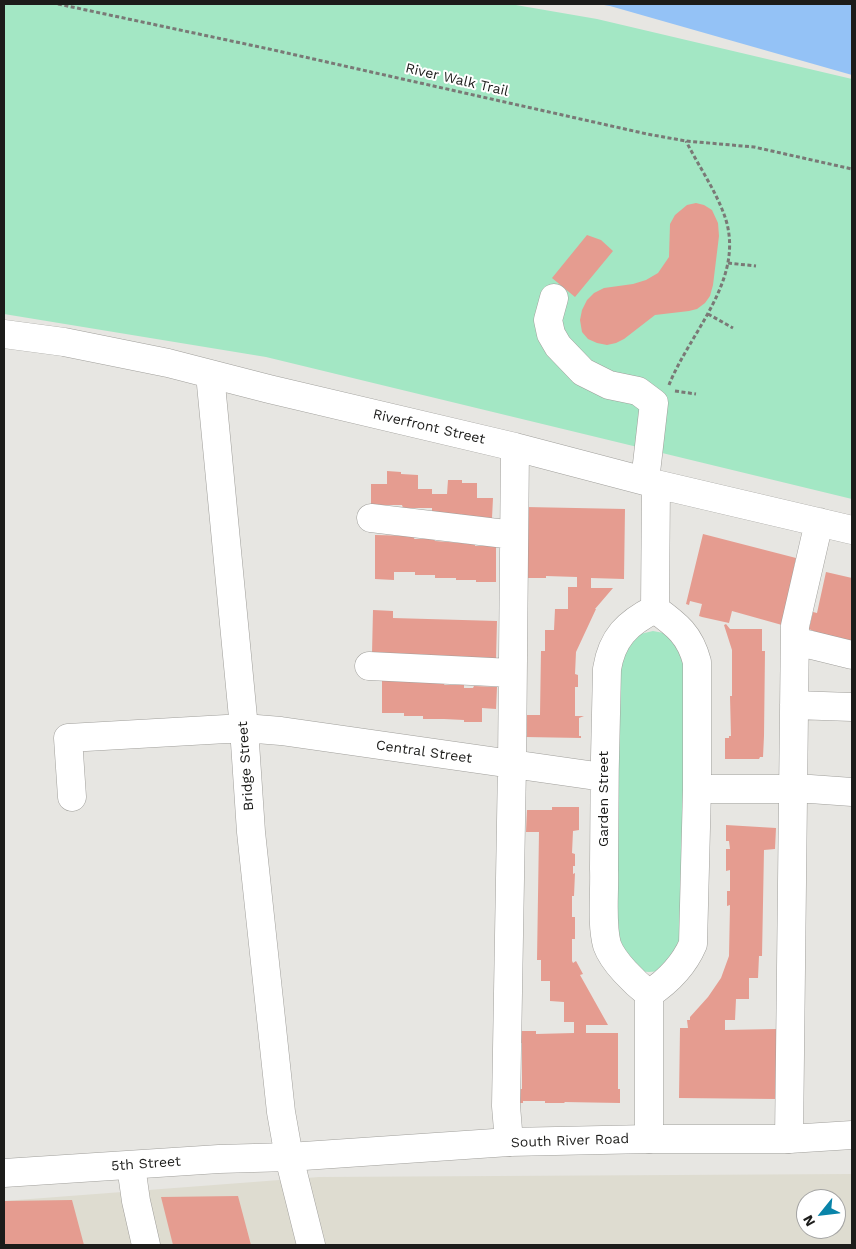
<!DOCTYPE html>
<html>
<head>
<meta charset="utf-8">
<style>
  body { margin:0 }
  #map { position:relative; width:856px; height:1249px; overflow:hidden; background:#e7e6e2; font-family:"Work Sans",sans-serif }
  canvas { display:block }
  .frame { position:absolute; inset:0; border:5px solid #1c1c1a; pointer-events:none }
  .north { position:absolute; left:796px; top:1189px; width:50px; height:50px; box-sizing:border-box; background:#fff; border:1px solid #a4a4a3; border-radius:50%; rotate:241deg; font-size:14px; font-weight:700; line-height:20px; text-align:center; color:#1c1c1a }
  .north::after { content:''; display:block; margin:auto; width:18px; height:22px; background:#0984a9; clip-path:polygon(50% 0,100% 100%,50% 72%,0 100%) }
</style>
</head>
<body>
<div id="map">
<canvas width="856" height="1249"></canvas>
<div class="frame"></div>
<div class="north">N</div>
</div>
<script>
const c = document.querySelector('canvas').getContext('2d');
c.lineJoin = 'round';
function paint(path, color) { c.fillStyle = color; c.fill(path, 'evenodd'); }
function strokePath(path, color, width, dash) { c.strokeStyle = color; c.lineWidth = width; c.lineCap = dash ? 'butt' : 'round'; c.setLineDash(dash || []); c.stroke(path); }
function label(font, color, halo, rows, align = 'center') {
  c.font = font + ' "Work Sans",sans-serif'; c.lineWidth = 4; c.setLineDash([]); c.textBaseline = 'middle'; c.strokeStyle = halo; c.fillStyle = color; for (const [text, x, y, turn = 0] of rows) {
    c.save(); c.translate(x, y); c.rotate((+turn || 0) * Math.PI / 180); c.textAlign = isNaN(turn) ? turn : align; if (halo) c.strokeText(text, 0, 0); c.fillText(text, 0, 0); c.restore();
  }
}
const built = new Path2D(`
  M852,1174V1245H4V1201L319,1177ZM806,1199H836V1229H806Z`);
const green = new Path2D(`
  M4,4H510L597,19L852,79V499L266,357L4,314Z
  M653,631L669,634L688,653V941L660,971L649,972L639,971L614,947L617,658L636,635Z`);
const water = new Path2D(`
  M598,4H852V75L610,6Z`);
const building = new Path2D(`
  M696,203L704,205L712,210L718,223L719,236L713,285L710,296L705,303L697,309L689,311L655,315L624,339L616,343L607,345L597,343L588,339L582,332L580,320L582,310L587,300L594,293L604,288L633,284L646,280L658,273L669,257L670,224L675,215L687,205Z
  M587,235L601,240L613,251L575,297L552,278Z
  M387,471L401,472V474L418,475V489H432V494H447L448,480H462V483H477V498H493L492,518H462V514H432V508H403L402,505H371V484H387Z
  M526,507L625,509L624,579L591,578V588H613L595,609H596L576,652L575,674L578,675V687H575V716H584L579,718V736H581V738L526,737L527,735L526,715H540L541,651H545V630H554L555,609H568V587H577V577L546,576V578H525Z
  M703,534L796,558L782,625L732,611L729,623L702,617L699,616L702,604L690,601L689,605L686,604Z
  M375,535L415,536L414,539H434L435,541L475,544V546H496V582H476V580H456V578H435V575H415V572H394V580L375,579Z
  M826,572L852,578V641L818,633L809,629L813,612L817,613Z
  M373,610L393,611V618L497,621L496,660L372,654Z
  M726,624L730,629H762V651H765L764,736L763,757H760L759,759H725V738H729V736H731L730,696H732V650L724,625Z
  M382,678L423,680L424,683H445L444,685H464V688H473L474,686L497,687L496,709L482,708V722H464V720L444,719H423V716H404V713H382Z
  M552,807H579V830L573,831L572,853L575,854V866H573V874L575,873L574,896H572V917H575V939H572V961L573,963L576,961L583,974L580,975L608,1025H586V1033H618V1089H620V1103L564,1102L565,1103H545V1101H523V1103H520V1089H522V1043H520V1031H536V1034L574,1033V1022H564V1002L550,1001V981H541V960H537L539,832H526L527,810H552Z
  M726,825L776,828L775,849L764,850L762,956H759L758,978H749V999H736L735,1020H725V1030L777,1029L776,1099L679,1098L680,1028H688L687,1020H690V1017L708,997L721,978L729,956L730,905L727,906V891H730V870L726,871V849H730L729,841H726Z
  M238,1196L251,1245H173L161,1197Z
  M72,1200L84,1245H4V1201Z`);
const path = new Path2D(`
  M58,4L269,49L647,134L686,141L754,147L852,169
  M728,263L756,266
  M708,314L733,328
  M669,385C690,332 744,281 726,220C717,192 699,167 686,141
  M675,391L696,394`);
const minor = new Path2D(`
  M554,298L548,320L551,334L558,346L583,372L609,385L638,391L654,403L645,481
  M4,334L64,342L168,363L269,389L515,447L656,484L852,530
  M210,374L244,728L251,832L281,1112L289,1157
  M371,518L514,535
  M655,609L656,484
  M795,641L852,655
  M369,666L512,673
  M794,705L852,707
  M697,789H810L852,792
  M72,797L68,738L244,728L281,731L603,777
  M649,994C635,983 613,962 607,945C601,923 605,892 604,869C604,802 605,736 607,669C612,638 627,623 655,609
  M649,994C667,982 684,965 693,944L697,789V662C690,635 677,625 655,609
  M649,994V1139
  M789,1139L795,626L819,522
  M509,1142L506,1106L512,765L515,447
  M131,1166L136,1201L146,1245`);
const major = new Path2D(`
  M4,1173L219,1159L289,1157L509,1142L649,1139H789L852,1135`);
const highway = new Path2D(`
  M289,1157L311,1245`);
const streetNames = [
  ["River Walk Trail",457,80,13],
  ["Riverfront Street",429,427,13],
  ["Central Street",424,752,8],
  ["Bridge Street",246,766,-94],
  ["Garden Street",604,799,-90],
  ["South River Road",570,1141,-2],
  ["5th Street",146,1164,-4]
];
paint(built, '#dedcd0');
paint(green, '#a3e7c4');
paint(water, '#94c2f6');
paint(building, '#e59c90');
strokePath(minor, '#a09f9b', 29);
strokePath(major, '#a09f9b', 29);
strokePath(highway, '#a09f9b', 29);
strokePath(path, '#7a7976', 3, [4, 2.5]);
strokePath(minor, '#fff', 28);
strokePath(major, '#fff', 28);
strokePath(highway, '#fff', 28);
label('14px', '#1c1c1a', '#fff', streetNames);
</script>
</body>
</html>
